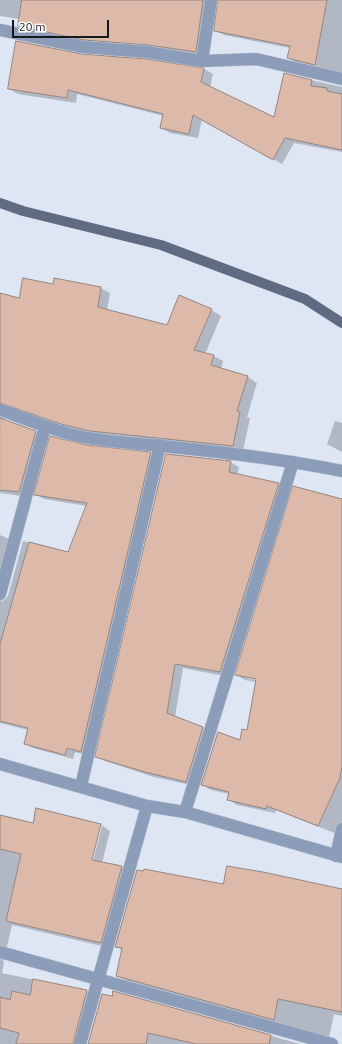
<!DOCTYPE html>
<html>
<head>
<meta charset="utf-8">
<style>
  body { margin:0 }
  #map { position:relative; width:342px; height:1044px; overflow:hidden; background:#dee6f4; font-family:Ubuntu,sans-serif }
  canvas { display:block }
  .scale { position:absolute; left:12px; top:20px; width:97px; height:18px; box-sizing:border-box; border:2px solid #15181d; border-top:0; padding-left:5px; font-size:12px; line-height:14px; white-space:nowrap; color:#15181d; -webkit-text-stroke:3px #fff; paint-order:stroke }
</style>
</head>
<body>
<div id="map">
<canvas width="342" height="1044"></canvas>
<div class="scale">20 m</div>
</div>
<script>
const c = document.querySelector('canvas').getContext('2d');
c.lineJoin = 'round';
function paint(path, color) { c.fillStyle = color; c.fill(path, 'evenodd'); }
function strokePath(path, color, width, dash) { c.strokeStyle = color; c.lineWidth = width; c.lineCap = dash ? 'butt' : 'round'; c.setLineDash(dash || []); c.stroke(path); }
const shadow = new Path2D(`
  M0,0H215L204,57L94,44L28,31L19,26L20,19L0,16Z
  M219,0H342V74L297,63L288,58L290,48L224,35L215,30Z
  M82,55L146,60L204,69L213,74L210,87L275,118L284,74L342,87V152L294,143L282,164L202,119L198,138L170,133L161,128L164,116L77,94L76,103L18,94L9,89Z
  M53,286L101,288L110,293L107,310L167,326L211,310L221,316L205,354L214,356L223,361L221,369L248,377L257,383L247,417L250,418L243,451L100,436L71,429L10,408L3,413L5,420L45,437L29,497L0,493V294L20,300Z
  M335,421L342,423V452L327,444Z
  M87,446L150,453L159,458L90,756L75,752L73,759L33,748L25,744L28,730L0,723V535L16,542L1,598L2,602L8,596L23,541L69,553L87,506L44,499L36,494Z
  M230,462L239,467L237,475L278,484L287,489L229,677L183,668L175,717L211,732L195,786L154,777L105,761L97,756Z
  M342,500V836L276,810L275,813L237,805L228,799L229,794L211,790L202,785L241,742L247,731L256,682L245,680L236,675ZM245,676L261,679L260,681L245,678Z
  M37,809L101,825L110,831L102,863L122,867L131,873L110,948L12,925L6,951L2,956L4,963L2,973L87,991L96,997L83,1044H0V816L34,824ZM100,826H102L92,865L90,864Z
  M224,885L342,890V1016L334,1014L329,1038L127,981L117,976L122,950L116,946Z
  M114,992L300,1044H89Z`);
const stream = new Path2D(`
  M0,203L23,211L161,245L305,299L342,323`);
const building = new Path2D(`
  M22,0H203L196,52L148,45L84,40L18,26Z
  M218,0H327L315,65L287,58L290,46L214,31Z
  M16,41L82,54L146,59L204,68L201,82L274,117L284,73L312,80L311,86L327,88V91L342,94V150L285,138L273,160L193,115L189,134L160,128L163,114L68,90L67,98L8,89Z
  M23,278L53,284L54,278L101,287L98,307L167,325L179,295L212,309L194,350L214,355L211,365L248,376L237,411L240,412L233,446L90,431L61,424L0,403V293L19,298Z
  M0,418L36,431L19,492L0,490Z
  M50,436L87,445L151,452L81,752L67,748L65,755L24,744L28,728L0,721V644L29,542L68,552L87,503L34,495Z
  M166,454L231,461L229,472L279,483L220,672L175,664L167,713L203,727L186,782L145,772L95,757Z
  M293,486L342,499V766L340,778L318,826L267,806L266,809L227,800L229,792L201,785L218,732L240,740L242,729L247,730L256,679L235,675Z
  M36,808L101,824L92,860L122,866L101,943L6,921L21,854L0,849V815L33,823Z
  M227,866L263,872L342,889V1012L278,999L274,1020L116,976L122,948L115,947L137,870L143,871L144,869L223,884Z
  M33,979L87,990L73,1044H16L19,1033L0,1028V997L10,1000L12,991L30,995Z
  M113,991L271,1035L269,1044H196L148,1033L146,1044H88L102,994L112,996Z`);
const minor = new Path2D(`
  M0,30L83,47L147,52L202,61L256,59L342,79
  M202,61L211,0
  M1,410C26,419 52,430 78,436C106,442 134,443 162,446C222,452 283,459 342,471
  M0,594L45,426
  M0,764L147,806L185,812L342,857
  M81,786L160,445
  M185,812L293,462
  M336,856L342,829
  M0,952L332,1044
  M80,1044L147,806`);
paint(shadow, '#0003');
strokePath(stream, '#5f6b81', 10);
paint(building, '#ddb9aa');
strokePath(building, '#95857f', 1);
strokePath(minor, '#bac1cd', 13);
strokePath(minor, '#8c9dba', 12);
</script>
</body>
</html>
